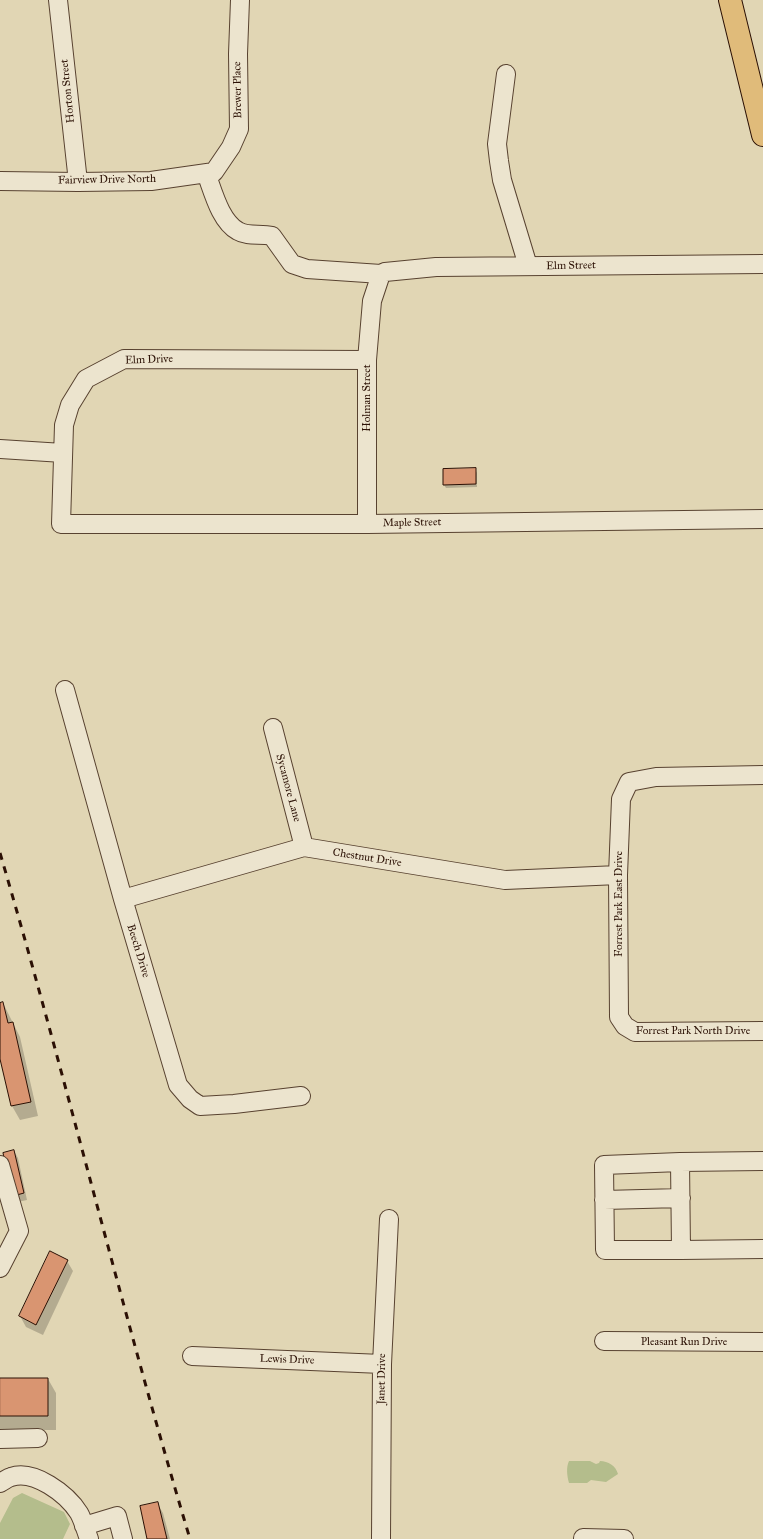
<!DOCTYPE html>
<html>
<head>
<meta charset="utf-8">
<style>
  body { margin:0 }
  canvas { display:block; background:#e1d6b4 }
</style>
</head>
<body>
<canvas width="763" height="1539"></canvas>
<script>
const c = document.querySelector('canvas').getContext('2d');
c.lineJoin = 'round';
function paint(path, color) { c.fillStyle = color; c.fill(path, 'evenodd'); }
function strokePath(path, color, width, dash) { c.strokeStyle = color; c.lineWidth = width; c.lineCap = dash ? 'butt' : 'round'; c.setLineDash(dash || []); c.stroke(path); }
function label(font, color, halo, rows, align = 'center') {
  c.font = font + ' "IM FELL Great Primer",serif'; c.lineWidth = 4; c.setLineDash([]); c.textBaseline = 'middle'; c.strokeStyle = halo; c.fillStyle = color; for (const [text, x, y, turn = 0] of rows) {
    c.save(); c.translate(x, y); c.rotate((+turn || 0) * Math.PI / 180); c.textAlign = isNaN(turn) ? turn : align; if (halo) c.strokeText(text, 0, 0); c.fillText(text, 0, 0); c.restore();
  }
}
const green = new Path2D(`
  M569,1461H590L596,1464L599,1463L600,1461C608,1461 616,1466 618,1474L606,1482L591,1480L587,1483H569C567,1476 566,1467 569,1461Z
  M22,1493L64,1512L70,1524L63,1539H0V1523L13,1498Z`);
const shadow = new Path2D(`
  M475,469L477,473V487L446,488L444,485Z
  M3,1003L20,1037L38,1116L20,1120L12,1106L0,1055V1004Z
  M14,1151L18,1158L27,1200L18,1202Z
  M67,1261L73,1271L43,1335L26,1327L20,1316Z
  M0,1379H48L56,1393V1430H0Z
  M157,1503L163,1513L170,1539H148Z`);
const building = new Path2D(`
  M476,468V484L443,485V469Z
  M3,1002L8,1023L13,1022L31,1102L11,1106L0,1059V1003Z
  M14,1150L24,1193L13,1196L3,1153Z
  M50,1251L68,1260L36,1325L19,1316Z
  M0,1378H48V1416H0Z
  M158,1502L167,1539H147L140,1506Z`);
const minor = new Path2D(`
  M58,0L78,182
  M506,74L497,144L499,161L502,180L528,266
  M206,173C213,191 220,221 238,231C248,237 261,233 272,236L292,264L307,269L381,274L385,272L436,267L763,264
  M0,181L78,182L151,181L214,172L231,147L239,129L238,54L240,0
  M367,360L124,359L86,379L70,405L64,425L61,524H367L763,519
  M0,449L63,453
  M367,524V360L372,301L381,274
  M65,690L123,899L178,1085L190,1099L200,1106L234,1104L301,1096
  M273,728L304,847
  M763,775L656,777L629,782L621,799L618,875L619,1017L625,1026L635,1032L763,1031
  M123,899L304,847L505,880L618,875
  M680,1162L681,1250L763,1249
  M0,1165L19,1231L0,1268
  M604,1200L681,1198
  M681,1250H605L604,1165L680,1162L763,1161
  M604,1341L763,1342
  M192,1356L382,1364
  M0,1439L38,1438
  M0,1483C4,1481 7,1478 11,1477C34,1469 67,1494 79,1513C83,1520 86,1531 89,1539
  M84,1526L117,1516L123,1539
  M381,1539L382,1364L389,1219
  M583,1539V1538L624,1539`);
const major = new Path2D(`
  M730,0L763,135`);
const rail = new Path2D(`
  M0,853C67,1081 122,1312 190,1539`);
const streetNames = [
  ["Brewer Place",238,90,-91],
  ["Horton Street",68,91,-96],
  ["Fairview Drive North",107,180,-1],
  ["Elm Street",571,266,-1],
  ["Elm Drive",149,360,-2],
  ["Holman Street",367,398,-90],
  ["Maple Street",412,523,-1],
  ["Sycamore Lane",288,788,75],
  ["Chestnut Drive",367,858,9],
  ["Forrest Park East Drive",619,904,-90],
  ["Beech Drive",138,951,73],
  ["Forrest Park North Drive",693,1031],
  ["Pleasant Run Drive",684,1342],
  ["Lewis Drive",287,1360,2],
  ["Janet Drive",382,1379,-89]
];
paint(green, '#b4bd8c');
paint(shadow, '#0003');
paint(building, '#d99571');
strokePath(building, '#2b1004', 1);
strokePath(minor, '#584230', 20);
strokePath(major, '#2b1004', 24);
strokePath(minor, '#ece4ce', 18);
strokePath(major, '#e0bb7a', 22);
strokePath(rail, '#2b1004', 3, [7, 7]);
label('11px', '#2b1004', '#ece4ce', streetNames);
</script>
</body>
</html>
